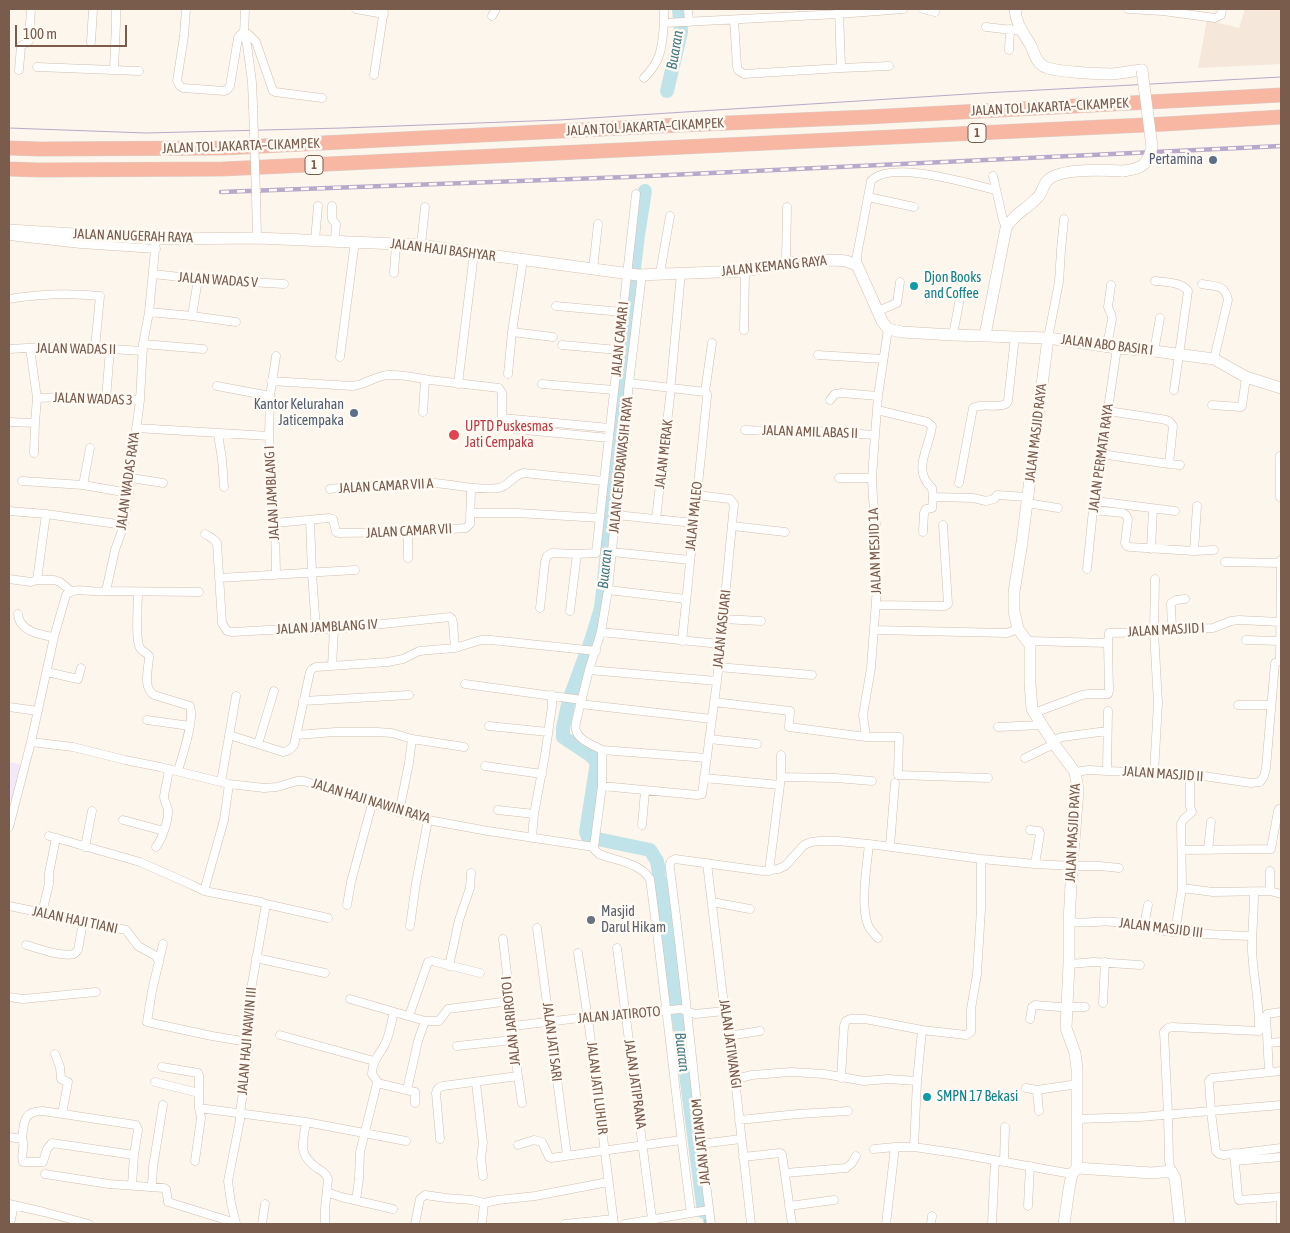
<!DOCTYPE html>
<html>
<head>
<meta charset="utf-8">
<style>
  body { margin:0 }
  #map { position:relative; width:1290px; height:1233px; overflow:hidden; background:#fdf6ec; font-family:"Asap Condensed",sans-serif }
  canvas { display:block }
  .frame { position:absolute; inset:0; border:10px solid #7a5c4d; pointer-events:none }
  .scale { position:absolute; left:15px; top:25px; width:112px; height:22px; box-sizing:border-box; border:2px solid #7a5c4d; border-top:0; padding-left:6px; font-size:15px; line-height:18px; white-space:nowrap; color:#7a5c4d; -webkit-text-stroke:4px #fffaf3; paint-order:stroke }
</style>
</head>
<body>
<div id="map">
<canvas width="1290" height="1233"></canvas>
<div class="frame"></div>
<div class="scale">100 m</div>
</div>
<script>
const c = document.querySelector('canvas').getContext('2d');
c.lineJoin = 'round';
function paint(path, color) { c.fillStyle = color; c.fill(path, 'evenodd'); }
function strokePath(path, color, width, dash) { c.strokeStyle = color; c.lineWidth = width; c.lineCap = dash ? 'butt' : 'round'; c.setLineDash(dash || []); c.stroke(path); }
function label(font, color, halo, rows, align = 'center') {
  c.font = font + ' "Asap Condensed",sans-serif'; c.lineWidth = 5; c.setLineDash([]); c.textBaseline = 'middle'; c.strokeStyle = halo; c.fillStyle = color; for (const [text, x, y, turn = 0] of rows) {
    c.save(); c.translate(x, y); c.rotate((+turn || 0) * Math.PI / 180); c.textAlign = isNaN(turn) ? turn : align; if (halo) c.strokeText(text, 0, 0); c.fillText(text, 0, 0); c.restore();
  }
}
const residential = new Path2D(`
  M1245,9H1281V64L1198,68L1207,20L1239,28Z`);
const education = new Path2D(`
  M9,762L23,765L14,801L9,799Z`);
const stream = new Path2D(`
  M704,1213L705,1224`);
const river = new Path2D(`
  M667,91L681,32L679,9
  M645,191L638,235L625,343L618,451L601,608L591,641L569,700L563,728V737L590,755L597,762L586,832L588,837L650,850L657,861L659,873
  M660,880L676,997L704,1212`);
const street = new Path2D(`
  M186,9L184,36L177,81L180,86L183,88L225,91L227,90L230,86L238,38L241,34H244
  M245,9L244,34L247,45L252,82L253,106
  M356,9L384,14
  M664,9V23L839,14L903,9
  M688,9L689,22
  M923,9L935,12
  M1128,9L1163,11L1215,18L1221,15L1222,9
  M492,16L496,9
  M734,20L737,66L738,70L744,74L841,68L839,9
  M986,27L1021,31
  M244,34H248L256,42L273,91L275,92L322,98
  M91,42L93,9
  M1009,50L1010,29
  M37,67L139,71
  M841,68L889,66
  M114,69L116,23V9
  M19,70L21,46L29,41L31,9
  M374,75L384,9
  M644,78C662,60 662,47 664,23
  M993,176L1003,220L1006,228
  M256,195L257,238
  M868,197L914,207
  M332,206V219L336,224L335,241
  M9,236L81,244L156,249
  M315,240L318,206
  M421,245L425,207
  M786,263L787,207
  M857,265V255L871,181C890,159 970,184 996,190
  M593,269L598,224
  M394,273L396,244
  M660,273L670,216
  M153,274L198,279L284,284
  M642,274L629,383L608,590L601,632L589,670L576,722C576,723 575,729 576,730C578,740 593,745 602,750L707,758
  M1155,281C1165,282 1182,282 1188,291L1174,390
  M1202,284C1216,287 1225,284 1228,300L1214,359
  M9,299C39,294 69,293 100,296L95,348
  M556,306L622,312
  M878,311L897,303L900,282
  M149,312L192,316L236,322
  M192,316L198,279
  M744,330L745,271
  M512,332L553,337
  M953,335L960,298
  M1048,338L1059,282L1061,250L1064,219
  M143,344L203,349
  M562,345L618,350
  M1107,346L1112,319L1111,314L1108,307L1111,285
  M9,349L64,346L143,351
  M1154,351L1160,318
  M818,355L883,359
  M340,357L355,241
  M508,374L512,332L523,260
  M271,381L352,386C365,385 375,376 388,375C402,374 417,378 430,380C453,383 476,385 499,388L502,393V418L610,428
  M671,382L681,273
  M629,383L705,392
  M458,384L474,253
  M542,384L614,390
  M217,386L270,396
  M705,392L712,343
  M37,398C71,396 105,398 140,400
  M106,399L110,349
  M830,400L835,394L842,393L878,396
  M1212,405L1241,407L1242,406L1246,377
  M877,410L927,422L932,426C930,447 911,470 932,488L933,497L932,508L926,509L924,513L923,532
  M1108,411L1161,419C1168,420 1170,421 1173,426L1169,464
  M423,412L425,380
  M9,422L35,423L37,398L30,348
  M136,428L269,436
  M514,429L609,438
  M745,430L797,432L816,431L875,435
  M218,434L222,459L224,487
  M34,453L35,423
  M1101,454L1169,464L1180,465
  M131,478L163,483
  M839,478H872
  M22,481L83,485L129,493
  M959,483L973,408C983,402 996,409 1006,404L1008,401L1015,336
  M83,485L90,448
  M330,489C363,486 400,481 433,483C455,484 476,491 498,488C510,486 512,475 524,473L604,481
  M933,497L973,498L986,501L994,499L997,495L1028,497
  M1095,501L1175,511
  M1027,503L1058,508
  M1093,510L1123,513L1126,515L1128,519L1125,543L1127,546L1130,547L1194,551L1214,550
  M9,511L46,514L124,525
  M470,513H517L600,518
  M616,515L694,523
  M656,519L671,388
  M310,520L312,573L316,630
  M275,523L329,518L333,519L336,532L338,533L408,532L466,528L470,524L471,489
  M732,526L785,532
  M205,534C210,537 214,538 217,543L222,623L227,631L233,632L268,630L334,629L450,617L452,619L453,623L455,648
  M1151,549L1153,509
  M1194,551L1197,506
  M612,552L690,560
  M408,558V532
  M1225,562L1281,563
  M1087,569L1093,510L1117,348
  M276,575L275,523L269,436L270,396L276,356
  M219,578L355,570
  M9,579L31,582L37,580H54L60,582L70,590
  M37,580L46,514
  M608,590L686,599
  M106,591L199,592
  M138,592C138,604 135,639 140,648C142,651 147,653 149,656C149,668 142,687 154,695L190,706C195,720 182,756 178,771
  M876,605L945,606L948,604L943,525
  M540,608L545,562L547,556L552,553L577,554L596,553L636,194
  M570,611L577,554
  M18,614C19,631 40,635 54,637
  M722,619L761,621
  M874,630L1007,633L1018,629
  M1172,630L1171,603L1176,600L1185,599
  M601,632L720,644
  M1246,640L1280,641
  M682,641L707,397V394L705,392
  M1028,641L1108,643
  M1280,660L1281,560
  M332,666L334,629
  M718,667L812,675
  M589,670L717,681
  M47,672L78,679L81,668
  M465,684L582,700
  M303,701L409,695
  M714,702L790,711L789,727L866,737H899L898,775L988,778
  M580,704L712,719
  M1238,705H1271
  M9,707L38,711
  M1034,713L1082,695L1088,694H1108L1109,691L1108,643L1109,633L1154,632L1172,630L1213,628L1231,621L1239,620L1281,622
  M147,720L190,726
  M489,726L548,732
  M998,727L1041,725
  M229,735L283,752C289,751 291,749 294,745L310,672L312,669L316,667L388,662L403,659L419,651L455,648L481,640H491L596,651
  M296,735L335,732H377L392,733L412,739L464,747
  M866,737L863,715L871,668L877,587L876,524L873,499L872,478L875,435L878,396L888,329
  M709,739L757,744
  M1052,741L1062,737L1107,731
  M31,742L73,747L125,760L160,767L229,784L264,788L277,787L297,781H304L399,812L428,820L488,831L594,847
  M258,744L274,691
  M1025,758L1054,744
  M485,766L542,774
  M1107,771L1108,711
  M1075,772L1089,770L1107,771L1190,774L1251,783L1260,782L1264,776L1266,768L1275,663L1281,660
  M1154,773L1158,703L1154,632L1155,579
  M781,777L836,778L872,781
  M704,778L780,785
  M221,782L236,696
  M602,786L697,795L702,794L717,681L734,504L730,499L696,495
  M498,810L534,814
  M399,812L409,763L412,739
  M123,820L164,831
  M642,825L645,791
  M9,827L31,742L54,637L66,595C76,585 93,594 106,591L115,550L124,525L140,400L143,344L149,312L156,239
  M1030,830L1039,831L1040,834L1035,864
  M49,836L140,862L192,885L204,891L261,902L266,904L328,918
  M532,838L534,814L545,755L552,706V695
  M869,844C867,866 860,905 868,925C870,930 874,934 878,938
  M890,846L895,783
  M85,847L92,811
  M156,847C162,839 168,822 168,812C169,807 164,803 164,797C165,788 168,778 169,769
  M594,847L595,850L599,854C616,861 639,862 650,879C665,990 676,1102 691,1213
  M594,847L602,786V750
  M1182,850L1271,849L1278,811L1279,809L1281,808
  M1208,850L1211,822
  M707,863L724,1005L735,1079L751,1224
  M769,871L781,777V755
  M1270,871V891
  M1182,888L1213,892L1270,891L1281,894
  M204,891L224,820L229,784
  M712,902L750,909
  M347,905L351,882L372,804
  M9,906L126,930L138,946L156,956L159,962
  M42,913L49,884V873L56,838
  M1069,922C1085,924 1100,920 1115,922C1132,923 1148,928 1164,931C1193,934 1223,935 1252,936
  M410,926L416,883L428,820
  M1144,926L1148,905
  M537,928L567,1155
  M1175,932L1182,888L1181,824L1183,820L1192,812L1190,806V774
  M503,939L513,1026V1040L518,1076L522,1103
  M163,944L152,991L147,1022L212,1036L248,1042
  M26,945C41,949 59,957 74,954L78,950L83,922
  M617,948L652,1219
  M578,953L589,1026L614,1224
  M256,958L325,973
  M1069,964L1094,962L1140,965
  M449,966L459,920L470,888L471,873
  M9,997L23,999L96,992
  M350,999L425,1021H439L448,1009L510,1001
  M1103,1003L1105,962
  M394,1012C391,1023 390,1034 385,1044C380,1054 372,1061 372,1074L377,1081V1083L415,1092V1103
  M409,1016L428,962L432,961L480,973
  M1030,1019L1032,1007L1035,1005L1060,1007H1085
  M513,1026L588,1017L681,1009L695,1014L725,1011
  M280,1035L374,1061
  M728,1036L760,1031
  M1268,1043L1281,1042
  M457,1046L513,1040
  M55,1054L60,1067L61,1079L68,1082L62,1114
  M162,1067L198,1073L199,1075V1108L201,1118L195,1161
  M1281,1071L1212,1078L1209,1081L1211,1112L1216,1151L1219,1154L1224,1155L1281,1148
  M1269,1072L1266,1016L1267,1014L1281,1012
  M841,1078L844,1026L846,1021L850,1019H865L922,1030L966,1035L971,1032V1009L977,974L981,909V859
  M735,1079L752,1075L791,1072L824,1074L864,1081L888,1079L917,1081
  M155,1082L199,1093
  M476,1083L483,1143L481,1158L483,1176
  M1026,1088L1037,1090L1078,1084
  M407,1090L418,1041L425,1021
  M1037,1090L1039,1111
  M199,1108L306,1122L406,1141
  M1078,1119L1140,1117L1281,1105
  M739,1120L798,1114L848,1111
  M306,1122C303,1144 297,1153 317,1168C322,1171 326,1173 328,1179L325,1209V1224
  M9,1137L22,1139C24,1122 23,1111 43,1111L136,1125L138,1130L134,1155
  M22,1139C26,1146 20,1155 23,1162H43L47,1149L52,1143L134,1155L132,1185
  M440,1139L436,1093C437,1088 439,1087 443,1086L518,1076
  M700,1144L741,1139
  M518,1145L534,1140L542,1142L549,1157L551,1158L681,1140
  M914,1147L917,1081L922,1030
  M874,1149L895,1147H914L955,1153L1072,1174
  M1234,1153L1238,1197L1239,1200L1281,1197
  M743,1157L780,1153L782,1154L792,1224
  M1235,1161L1281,1157
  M1004,1162L1005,1127
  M1171,1171L1169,1161L1168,1114L1164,1032L1168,1028L1172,1027L1259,1031C1260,1003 1253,977 1252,950C1252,931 1254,912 1254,892
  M785,1173L846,1168L852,1163L856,1156
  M45,1174L109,1184L164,1188L166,1189L168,1202L236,1223
  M152,1186L153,1167L163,1105
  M327,1192L341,1197L393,1209
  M356,1200L359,1179L360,1152L377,1083
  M9,1204L44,1212L89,1224
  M789,1206L834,1200
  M1028,1206L1030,1166
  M482,1223L484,1203
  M10,1224L14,1205
  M236,1224L231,1203L228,1181L240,1120V1113L245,1079L249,1046L248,1042L249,1001L266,904
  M262,1224L265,1204
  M415,1224L420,1199L425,1195L446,1198L472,1200L484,1203L498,1200L535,1196L608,1182
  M565,1224L613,1219
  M625,1224L709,1210
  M711,1224C696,1106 686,987 670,869C669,864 670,861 675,859L763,871L778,869L785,866L804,845L811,842L820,841H838L869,844L981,859L1035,864L1072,866H1100L1119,868
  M886,1224L895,1147
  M931,1224L932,1216
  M992,1224L995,1160
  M1281,1224V1202`);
const secondary = new Path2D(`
  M1015,9C1016,24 1022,31 1030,44C1034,51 1035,61 1043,66C1053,72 1099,74 1112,74C1122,73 1132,71 1142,70
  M9,230L156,239L257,238L421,245L474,253L638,275L745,271L786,263L835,260L846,261L857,265L882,321L888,329L902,332L953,335L1048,338L1117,348L1154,351L1214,359L1246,377L1281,388
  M985,335L1006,228C1014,214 1025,210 1036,199C1043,194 1042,185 1048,180C1060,168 1106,170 1123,171
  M1048,338L1022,542L1014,592V611L1018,629L1030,645V683L1032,709L1054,744L1075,772L1078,790L1072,866L1069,922V964L1066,1028L1075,1053L1077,1069V1168L1072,1174L1069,1189L1064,1224
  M1281,457V496
  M1077,1168L1152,1173L1171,1171L1175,1178L1180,1224`);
const highway = new Path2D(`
  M9,148L40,149L223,148L681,125L868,117L1281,95
  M9,169L39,170L223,169L1165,124L1281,117`);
const tram = new Path2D(`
  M9,128L146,133L342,128L559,120L984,93L1281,77`);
const rail = new Path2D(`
  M221,192L627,177L1281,146`);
const streetBridge = new Path2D(`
  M253,106L256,195`);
const secondaryBridge = new Path2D(`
  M1123,171C1141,169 1148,165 1152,147L1142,70`);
const markers = [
  [1213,160,5,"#5c6f8a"],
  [914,286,5,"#0f9aa8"],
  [354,413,5,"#5c6f8a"],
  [454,435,6,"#e0444e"],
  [591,920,5,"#6b7280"],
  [927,1097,5,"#0f9aa8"]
];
const shields = [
  [977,133,18],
  [314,165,18]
];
const shieldNames = [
  ["1",977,133],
  ["1",314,165]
];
const streetNames = [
  ["JALAN TOL JAKARTA–CIKAMPEK",1050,107,-3],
  ["JALAN TOL JAKARTA–CIKAMPEK",645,127,-3],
  ["JALAN TOL JAKARTA–CIKAMPEK",241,146,-2],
  ["JALAN ANUGERAH RAYA",133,236,2],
  ["JALAN HAJI BASHYAR",443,250,7],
  ["JALAN KEMANG RAYA",774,266,-6],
  ["JALAN WADAS V",218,280,4],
  ["JALAN CAMAR I",620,339,-84],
  ["JALAN ABO BASIR I",1107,345,7],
  ["JALAN WADAS II",76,349,1],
  ["JALAN WADAS 3",93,399,2],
  ["JALAN AMIL ABAS II",810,432,2],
  ["JALAN MASJID RAYA",1036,433,-83],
  ["JALAN MERAK",664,454,-83],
  ["JALAN PERMATA RAYA",1101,458,-82],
  ["JALAN CENDRAWASIH RAYA",621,465,-84],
  ["JALAN WADAS RAYA",128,481,-82],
  ["JALAN CAMAR VII A",386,486,-3],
  ["JALAN JAMBLANG I",272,493,-93],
  ["JALAN MALEO",694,516,-84],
  ["JALAN CAMAR VII",409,531,-3],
  ["JALAN MESJID 1A",875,551,-92],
  ["JALAN JAMBLANG IV",327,627,-3],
  ["JALAN KASUARI",722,629,-84],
  ["JALAN MASJID I",1166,630,-3],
  ["JALAN MASJID II",1163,774,4],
  ["JALAN HAJI NAWIN RAYA",371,801,17],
  ["JALAN MASJID RAYA",1073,833,-87],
  ["JALAN HAJI TIANI",75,920,12],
  ["JALAN MASJID III",1161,928,7],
  ["JALAN JATIROTO",619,1015,-5],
  ["JALAN JARIROTO I",511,1021,-96],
  ["JALAN HAJI NAWIN III",247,1041,-85],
  ["JALAN JATI SARI",552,1042,83],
  ["JALAN JATIWANGI",730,1044,82],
  ["JALAN JATIPRANA",635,1084,82],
  ["JALAN JATI LUHUR",597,1088,83],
  ["JALAN JATIANOM",701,1142,-96]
];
const serviceNames = [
  ["Pertamina",1203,160],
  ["Kantor Kelurahan",344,405],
  ["Jaticempaka",344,421]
];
const cultureNames = [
  ["Djon Books",924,278],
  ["and Coffee",924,294],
  ["SMPN 17 Bekasi",937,1097]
];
const healthNames = [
  ["UPTD Puskesmas",465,427],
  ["Jati Cempaka",465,443]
];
const worshipNames = [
  ["Masjid",601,912],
  ["Darul Hikam",601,928]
];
const waterNames = [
  ["Buaran",675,50,-80],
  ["Buaran",605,569,-84],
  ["Buaran",682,1052,83]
];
paint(residential, '#f5e8da');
paint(education, '#f3e8fa');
strokePath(stream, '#a5d3da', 2.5);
strokePath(river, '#bfe3e8', 14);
strokePath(street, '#d1beb0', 9);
strokePath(secondary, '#d6c0b0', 12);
strokePath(highway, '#dad1cd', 15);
strokePath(street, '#fff', 8);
strokePath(secondary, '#fff', 11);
strokePath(highway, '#f7b7a3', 14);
strokePath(tram, '#b9a8c9', 1);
strokePath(rail, '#b9a8c9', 4.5);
strokePath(rail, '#fffaf3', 2.5, [8]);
strokePath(streetBridge, '#d1beb0', 9, []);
strokePath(secondaryBridge, '#d6c0b0', 12, []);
strokePath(streetBridge, '#fff', 8);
strokePath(secondaryBridge, '#fff', 11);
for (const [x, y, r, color] of markers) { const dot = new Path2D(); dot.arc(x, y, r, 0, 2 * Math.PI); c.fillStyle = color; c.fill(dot); strokePath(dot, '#fffaf3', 2); }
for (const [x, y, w] of shields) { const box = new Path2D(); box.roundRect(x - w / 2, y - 9.5, w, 19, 4); c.fillStyle = '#fffaf3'; c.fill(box); strokePath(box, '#7a5c4d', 1); }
label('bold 12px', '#7a5c4d', null, shieldNames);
label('14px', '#7a5c4d', '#fffaf3', streetNames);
label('14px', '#4e5e75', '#fffaf3', serviceNames, 'right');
label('14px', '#0d838f', '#fffaf3', cultureNames, 'left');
label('14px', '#be3a42', '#fffaf3', healthNames, 'left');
label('14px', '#5b616d', '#fffaf3', worshipNames, 'left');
label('italic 15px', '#437c86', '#fffaf3', waterNames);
</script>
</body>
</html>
